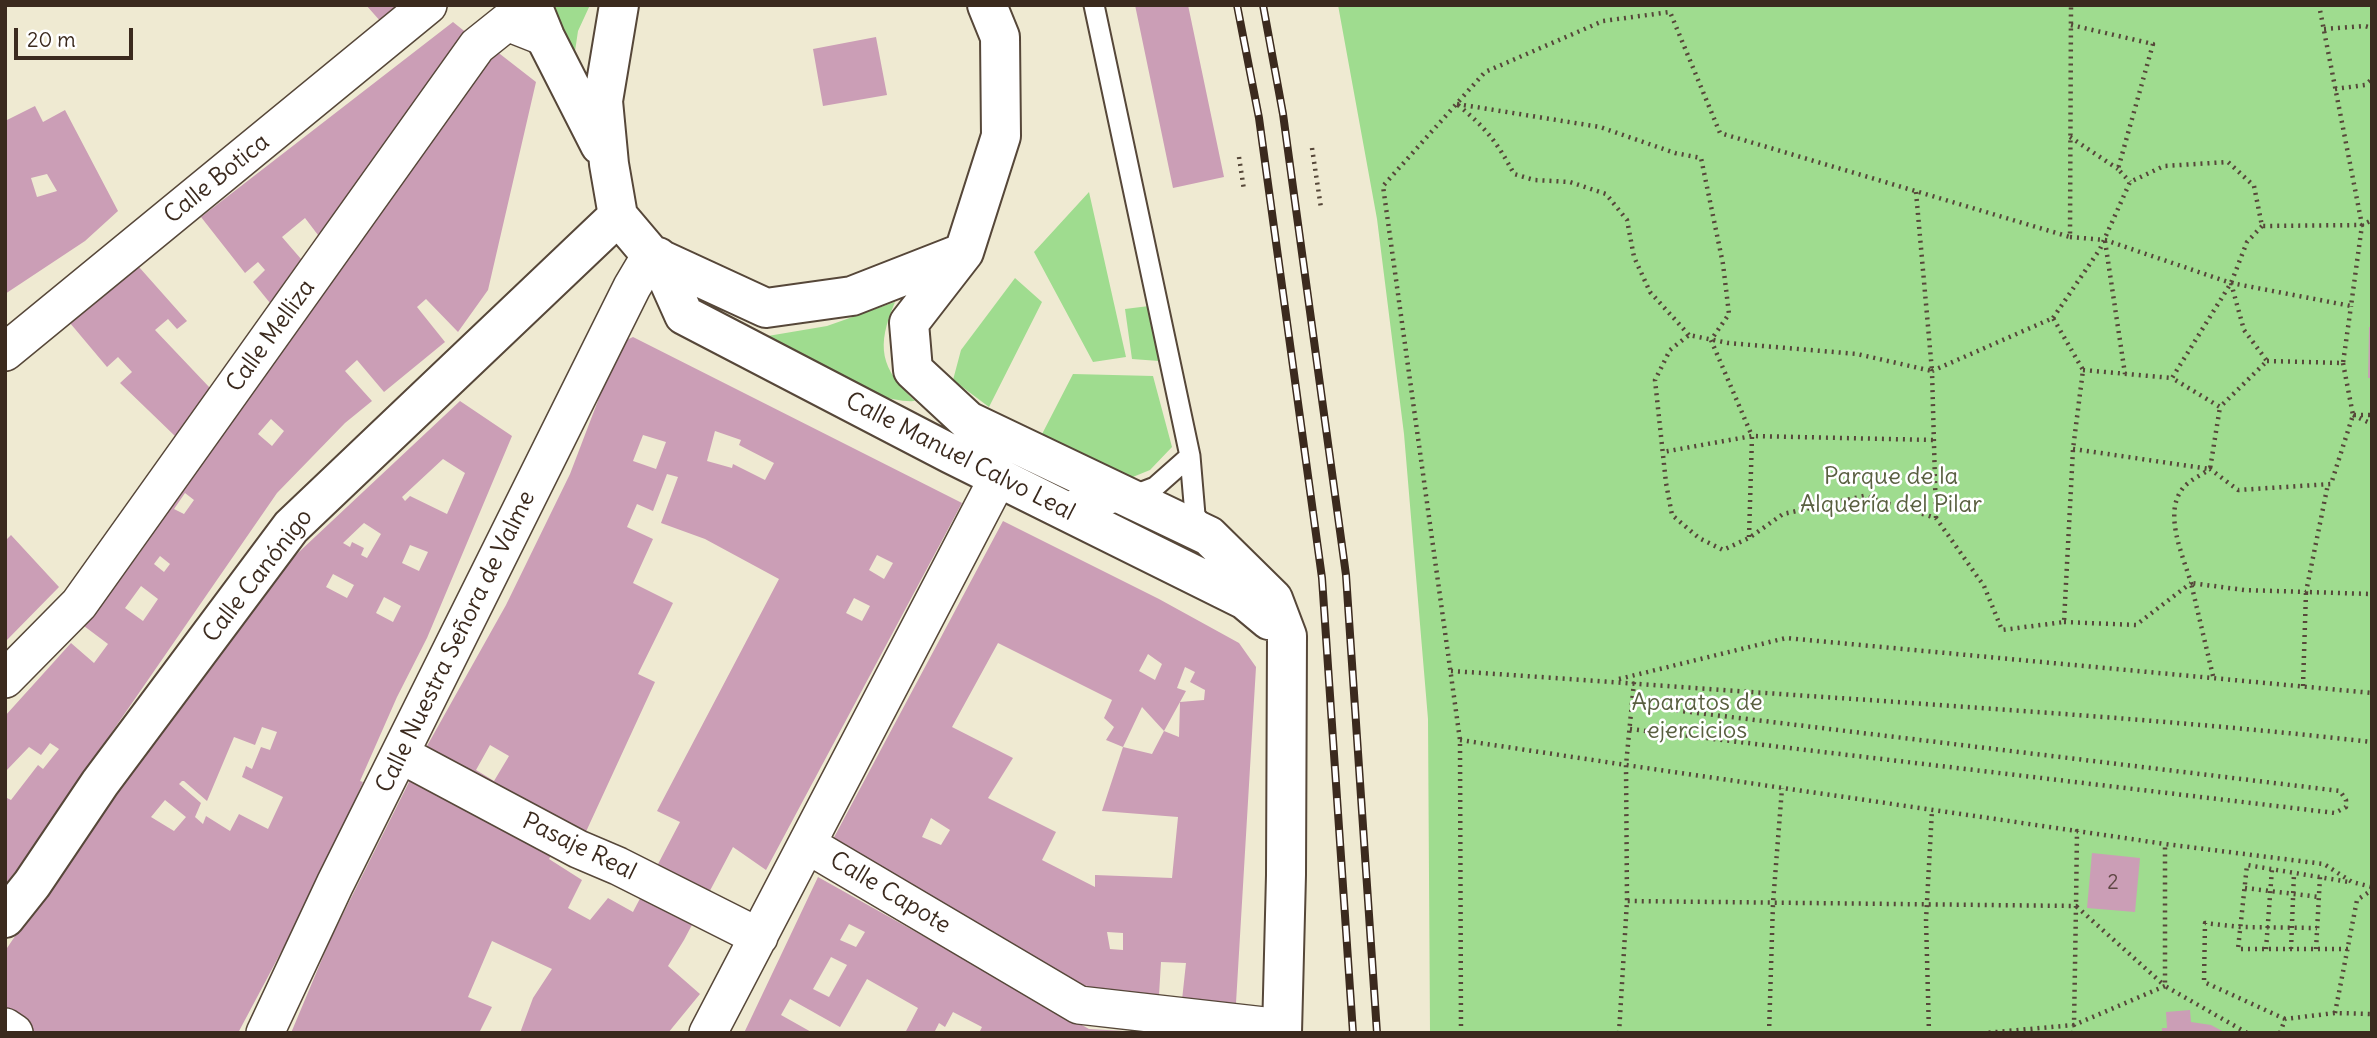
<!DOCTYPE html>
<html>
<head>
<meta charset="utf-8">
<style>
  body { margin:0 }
  #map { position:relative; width:2377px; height:1038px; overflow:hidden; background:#efead2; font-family:Delius,sans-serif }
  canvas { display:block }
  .frame { position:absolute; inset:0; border:7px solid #3b2a1e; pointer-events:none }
  .scale { position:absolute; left:14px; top:28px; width:119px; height:32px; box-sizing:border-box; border:4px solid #3b2a1e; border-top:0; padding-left:9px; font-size:21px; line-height:24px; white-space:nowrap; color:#3b2a1e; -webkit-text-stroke:5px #fff; paint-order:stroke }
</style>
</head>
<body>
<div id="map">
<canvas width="2377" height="1038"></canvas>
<div class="frame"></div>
<div class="scale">20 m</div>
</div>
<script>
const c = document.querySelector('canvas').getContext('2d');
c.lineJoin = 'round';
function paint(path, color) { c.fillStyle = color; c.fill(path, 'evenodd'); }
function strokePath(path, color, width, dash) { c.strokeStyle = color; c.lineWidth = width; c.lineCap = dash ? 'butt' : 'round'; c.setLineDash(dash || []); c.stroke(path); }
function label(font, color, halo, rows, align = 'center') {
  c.font = font + ' Delius,sans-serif'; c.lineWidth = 5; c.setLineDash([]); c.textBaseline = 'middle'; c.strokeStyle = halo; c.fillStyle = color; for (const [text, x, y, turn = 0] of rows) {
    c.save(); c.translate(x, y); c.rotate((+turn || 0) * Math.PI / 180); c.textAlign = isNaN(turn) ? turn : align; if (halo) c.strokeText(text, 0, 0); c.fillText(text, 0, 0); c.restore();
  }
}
const green = new Path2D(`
  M548,5H590L578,31L574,58Z
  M1338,5H2372V1033H1430L1428,719L1404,434L1377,219Z
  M1089,192L1126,357L1093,362L1034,252Z
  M1015,278L1042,302L989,407L953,380L961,350Z
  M895,302C876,347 880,368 915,401C874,404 794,357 756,338L827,326Z
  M1149,306L1159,361L1132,359L1125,309Z
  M1073,374L1153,376L1172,447L1150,470L1123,481L1040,438Z`);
const building = new Path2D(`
  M366,5H402L381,22Z
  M1135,5H1188L1224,177L1173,188Z
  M453,22L468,34L318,235L305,218L282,237L301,259L270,303L253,282L265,270L258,262L245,273L201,217Z
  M876,37L887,95L823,106L813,49Z
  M491,47L536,82L488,290L458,332L426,299L417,307L445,342L384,392L357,360L345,371L372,401L345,423L277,493L5,887V797L11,800L38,765L43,769L59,749L50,743L41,755L29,747L5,772V716L71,643L94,663L108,644L84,626L139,554L234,413ZM271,419L284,431L272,446L258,434ZM185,493L194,500L184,514L174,509ZM160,556L170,564L164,572L154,564ZM141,586L158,599L143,621L125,608Z
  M35,106L43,122L65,110L118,211L85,241L5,294V121ZM47,174L57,191L37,197L31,178Z
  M139,267L187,321L177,329L168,319L155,330L210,388L176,437L120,383L132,372L118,357L107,367L70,323Z
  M2369,327H2372V378H2368Z
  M633,337L962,503L766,870L733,847L684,940L668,966L700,994L668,1033H520L533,998L552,969L492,941L468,997L492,1007L479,1033H291L330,940L427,746L506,605L570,474L620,343ZM715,431L741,440L739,445L774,463L765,480L733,464L732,468L707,461ZM643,435L666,442L656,469L633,461ZM667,474L678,477L661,523L705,539L779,579L657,811L680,822L634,910L633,912L608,898L590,920L568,908L582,880L549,859L567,827L578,849L655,682L638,674L673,603L633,583L653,539L627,527L637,504L653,511ZM877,555L893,563L884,579L869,570ZM854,598L870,606L862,621L846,613ZM490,745L509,756L494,781L476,770Z
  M460,401L512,436L427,638L397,697L360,781L363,782L321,877L238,1033H33L5,1016V951L113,791L178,713L205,672L284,566ZM443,459L465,473L447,514L410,496L405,501L402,497ZM364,523L381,534L367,558L361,555L364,548L352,542L350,547L343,543ZM410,545L428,552L419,571L402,563ZM333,574L354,585L347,598L326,587ZM384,597L401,606L393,622L376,613ZM262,727L277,732L270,750L261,747L252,769L246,766L242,777L283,797L268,829L239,814L230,831L206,816L203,824L195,817L201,803L179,784L182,781H184L207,801L234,737L255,745ZM165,800L186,817L174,831L151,817Z
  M1003,521L1159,599L1239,643L1256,667L1236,1003L1182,1000L1186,963L1161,962L1159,995L1089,988L831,843ZM998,643L1112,700L1104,718L1114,727L1106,740L1123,747L1142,707L1164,731L1180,702L1179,737L1164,731L1152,754L1123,747L1102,811L1178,817L1172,878L1095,875V887L1042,860L1056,832L988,798L1013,758L952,727ZM1148,654L1162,664L1155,680L1139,671ZM1185,667L1195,672L1190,682L1205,690L1204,700L1180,702L1186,691L1177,688ZM931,818L950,830L941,845L922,837ZM1107,932L1123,933V950L1110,949Z
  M11,535L59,587L5,642V541Z
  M2092,853L2140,858L2135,912L2087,908Z
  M818,877L1089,1029L1125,1031V1033H979L982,1027L953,1012L945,1027L939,1023L934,1033H905L918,1008L867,979L840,1027L790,999L781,1015L813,1033H744ZM849,924L865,932L856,947L840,940ZM831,957L847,965L829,997L813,989Z
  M2190,1010L2191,1022L2211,1025L2226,1033H2162V1028H2167L2166,1012Z`);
const path = new Path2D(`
  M2071,25L2153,44L2118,169L2130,182
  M2324,29L2365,26L2372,28
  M2335,89L2365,85L2372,79
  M1457,104L1600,127L1675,153L1701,158L1723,264L1729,314L1711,340L1752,436L1663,452
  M1458,105C1486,128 1497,142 1514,174L1534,180L1570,182L1606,194L1627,220L1634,257L1650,292L1689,335
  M2070,137L2118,169
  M1312,148L1321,208
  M1239,157L1244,190
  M1916,192L1932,371L1857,354L1728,343L1689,335L1670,350L1655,380L1666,483L1672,515L1699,538L1723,550L1749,538L1783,514L1864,496L1936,518L1984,586L2002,630L2064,622L2073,449L2083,370L2053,318L1932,371L1936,518
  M2070,237L2105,240L2231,283L2351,306L2362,225L2372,220
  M2105,241L2125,374
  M2231,283L2244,330L2267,361L2220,407L2172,378L2231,283L2247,242L2262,226
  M2053,318L2100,249L2130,182L2164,166L2228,162L2254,186L2262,226L2362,225L2319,5
  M2267,361L2343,363L2351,306
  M2083,370L2172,378
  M2353,415L2372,424
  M2354,415H2372
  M2073,449L2210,469L2220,407
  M1749,537L1752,436L1934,440
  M2064,622L2136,625L2191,583C2183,555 2160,508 2187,484C2194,478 2203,474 2210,469L2238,490L2331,484L2353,415L2343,363
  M1451,671C1590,680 1730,691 1869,700C2037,712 2205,723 2372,742
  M2213,676L2191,583L2244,590L2306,592L2328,484
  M1619,679L1786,638L2372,693
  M1634,682L1626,765L2077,831
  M2303,686L2306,592L2372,594
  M1630,729L2335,813L2346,807V800L2340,791L1632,705
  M1460,740L1626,765L1627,901
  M2245,888L2319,897
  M2266,949L2272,869
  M2291,949L2294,873
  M2316,949L2320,877
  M2348,949H2238L2247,865L2349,882
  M2335,1013L2357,900L2372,890
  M2285,1019L2204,982L2205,923L2240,927L2317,928
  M1461,1033L1460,740L1383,186L1485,72L1603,21L1670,12L1720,133L2070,237L2071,5
  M1619,1033L1627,901L2076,906L2074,1025L1985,1033
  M1769,1033L1773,903L1782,788
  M1929,1033L1926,920L1932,810
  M2073,1033L2074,1025L2165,986L2076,906L2077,831L2165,844
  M2247,1033L2165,986V844L2324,864L2352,882L2372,887
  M2280,1033L2285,1019L2335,1013L2372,1014`);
const lane = new Path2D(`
  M1094,5L1190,456L1195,515L1205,529
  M1074,499L1103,507L1155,487L1190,456`);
const street = new Path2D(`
  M5,352L428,5
  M5,679L79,604L477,46L507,22L545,37
  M400,754L578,849L618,866L759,937
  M808,845L1079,1005L1282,1028
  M5,1027L14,1033
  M265,1033L335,884L632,287L651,255
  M708,1033L998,478`);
const secondary = new Path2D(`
  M532,5L545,37L600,145
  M619,5L603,101L609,164L618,216L651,255L766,308L852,296L962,253
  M987,5L1000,37L1001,136L964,252L909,323L913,370L968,421L1209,536L1273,599L1287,636L1286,875L1282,1033
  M658,257L684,315L951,454L1245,600L1269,620
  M5,918L32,884L100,783L291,527L618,216`);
const rail = new Path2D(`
  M1237,5L1259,118L1322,578L1353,1033
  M1263,5L1283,114L1346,575L1377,1033`);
const numberNames = [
  ["2",2113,883]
];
const streetNames = [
  ["Calle Botica",217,179,-39],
  ["Calle Melliza",271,336,-54],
  ["Calle Manuel Calvo Leal",960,457,27],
  ["Calle Canónigo",258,576,-52],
  ["Calle Nuestra Señora de Valme",456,642,-64],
  ["Pasaje Real",579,847,26],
  ["Calle Capote",890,893,31]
];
const parkNames = [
  ["Parque de la",1891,477],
  ["Alquería del Pilar",1891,505],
  ["Aparatos de",1697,703],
  ["ejercicios",1697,731]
];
paint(green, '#9fdc8f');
paint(building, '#cb9eb6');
strokePath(lane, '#564739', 23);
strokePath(street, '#564739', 40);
strokePath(secondary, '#564739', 42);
strokePath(path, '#564739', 4.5, [2, 5]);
strokePath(lane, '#fff', 19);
strokePath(street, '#fff', 37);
strokePath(secondary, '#fff', 38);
strokePath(rail, '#3b2a1e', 8);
strokePath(rail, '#fff', 5, [16]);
label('21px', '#5f4744', null, numberNames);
label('24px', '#3b2a1e', '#fff', streetNames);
label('24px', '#595f40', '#fff', parkNames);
</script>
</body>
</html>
